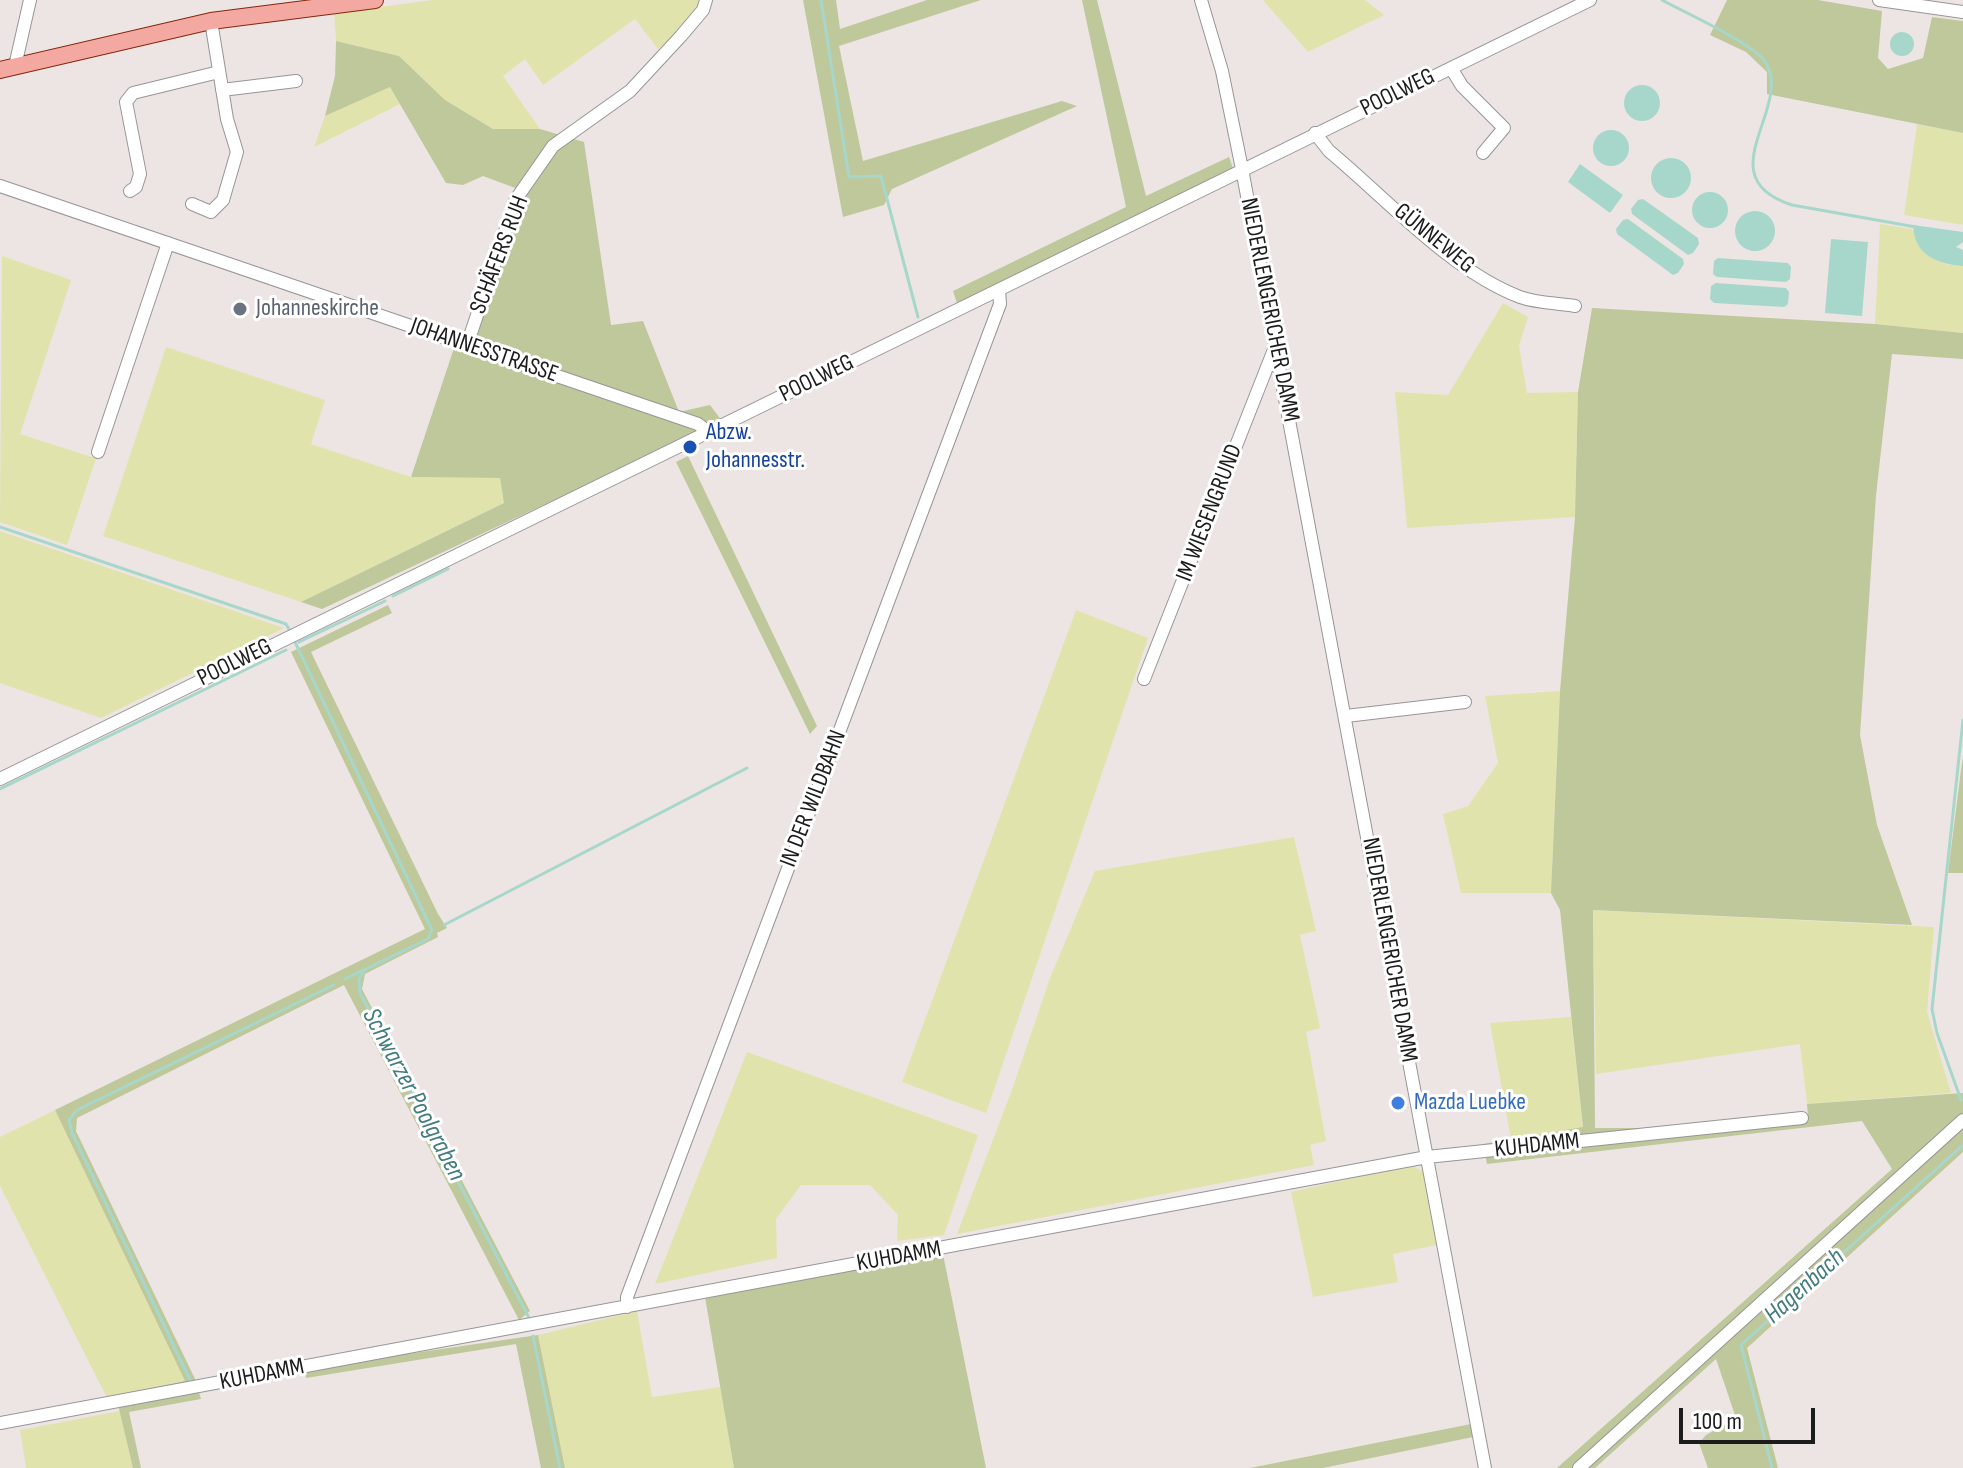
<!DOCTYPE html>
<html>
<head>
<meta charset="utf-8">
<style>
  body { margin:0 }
  #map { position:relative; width:1963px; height:1468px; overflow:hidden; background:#ede5e3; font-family:"Sofia Sans Condensed",sans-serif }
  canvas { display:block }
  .scale { position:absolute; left:1679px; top:1408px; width:136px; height:36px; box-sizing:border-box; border:4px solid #1c1c1c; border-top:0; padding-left:10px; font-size:24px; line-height:28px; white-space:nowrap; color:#1c1c1c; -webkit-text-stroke:6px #fff; paint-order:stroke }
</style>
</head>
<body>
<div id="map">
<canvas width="1963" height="1468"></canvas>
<div class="scale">100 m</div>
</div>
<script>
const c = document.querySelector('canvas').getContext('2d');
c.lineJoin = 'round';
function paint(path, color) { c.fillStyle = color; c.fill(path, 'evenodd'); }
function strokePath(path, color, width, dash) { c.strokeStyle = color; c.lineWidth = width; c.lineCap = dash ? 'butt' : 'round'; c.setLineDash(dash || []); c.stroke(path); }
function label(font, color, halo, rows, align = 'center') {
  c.font = font + ' "Sofia Sans Condensed",sans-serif'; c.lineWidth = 6; c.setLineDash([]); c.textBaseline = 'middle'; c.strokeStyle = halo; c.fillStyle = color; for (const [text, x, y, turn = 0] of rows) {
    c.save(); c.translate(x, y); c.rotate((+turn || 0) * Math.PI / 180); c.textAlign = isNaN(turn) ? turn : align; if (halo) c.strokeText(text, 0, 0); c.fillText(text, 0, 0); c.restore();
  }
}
const grass = new Path2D(`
  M433,0H700C692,21 675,36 658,49L635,19L543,85L525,59L503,76L540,129H493L445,100L399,56L336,41L334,13Z
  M1263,0H1365L1384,15L1308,52Z
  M390,87L400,104L314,147L325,116Z
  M1917,124L1963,133V225L1904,215Z
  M1880,224L1912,229C1923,256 1934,264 1963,266V333L1875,324Z
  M2,256L71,280L20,434L92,457L95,451L98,452L67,545L0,522Z
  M1503,303L1528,317L1519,346L1527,393L1578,392L1575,517L1407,528L1395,392L1448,395Z
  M166,347L325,400L311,444L411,477L500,478L504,503L301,602L103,536Z
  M0,531L284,628L101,718L0,683Z
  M1076,610L1148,638L986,1113L902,1082Z
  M1560,691L1551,893H1461L1443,814L1468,806L1498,763L1485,696Z
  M1294,837L1316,931L1300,935L1320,1028L1306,1032L1326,1141L1310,1145L1314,1165L957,1234L1013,1087L1050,978L1095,871Z
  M1593,910L1934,927L1927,1012L1951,1093L1807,1104L1800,1044L1596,1074Z
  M1571,1017L1583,1128L1511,1139L1490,1023Z
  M747,1052L978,1135L944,1235L897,1241L898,1215L870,1185H801L776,1219L777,1258L655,1284Z
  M55,1110L185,1381L107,1398L0,1186V1137Z
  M1411,1165L1424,1172L1437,1245L1393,1254L1398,1282L1313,1297L1291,1192Z
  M637,1311L652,1397L721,1387L734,1468H565L538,1335Z
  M120,1411L133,1468H26L20,1430Z`);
const forest = new Path2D(`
  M803,0H836L840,29L927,0H981L839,46L863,161L1062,101L1077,106L892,189L884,205L843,217Z
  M1082,0H1097L1146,196L1229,157L1233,168L957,303L953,291L1126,207Z
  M1727,0H1818L1882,11L1878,58L1888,69L1923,58L1932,17L1963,21V133L1767,94V72L1746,52L1710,35Z
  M336,41L399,56L445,100L493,129H540L584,142L611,325L643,321L679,412L710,405L722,421L322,609L301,602L504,503L500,478L411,477L455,345L475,337L526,192L483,176L463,185L446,183L390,87L325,116L335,76Z
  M1592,308L1875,324L1963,333V359L1892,354L1876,495L1860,735L1877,825L1912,925L1593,910L1595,1128H1650L1808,1115L1807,1104L1963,1093V1152L1747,1348L1778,1468H1708L1699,1443L1706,1435L1736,1418L1716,1359L1595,1468H1557L1892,1169L1862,1121L1487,1164L1483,1144L1583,1127L1560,910L1551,893L1560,691L1575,517L1578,392Z
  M688,456L817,726L810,734L676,462Z
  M388,605L392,613L311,652L438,914L447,928L437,933L438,937L365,974L362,989L530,1311L519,1320L344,985L77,1118L76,1131L195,1379L201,1399L129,1412L141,1468H133L116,1396L185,1381L55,1110L425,929L291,652Z
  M1963,758V873H1948L1962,762Z
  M943,1254L986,1468H734L705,1297Z
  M538,1335L565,1468H541L516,1344L306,1378L304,1369Z
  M1471,1424L1473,1437L1323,1468H1250Z`);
const water = new Path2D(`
  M1890 44a12 12 0 1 1 24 0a12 12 0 1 1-24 0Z
  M1624 103a18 18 0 1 1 36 0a18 18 0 1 1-36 0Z
  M1593 148a18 18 0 1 1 36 0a18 18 0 1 1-36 0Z
  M1651 178a20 20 0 1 1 40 0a20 20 0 1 1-40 0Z
  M1580,164L1623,195L1610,213L1568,182Z
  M1692 210a18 18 0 1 1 36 0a18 18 0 1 1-36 0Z
  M1643,199L1698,238L1699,244L1693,253L1688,255L1632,214L1631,209L1638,200Z
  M1735 231a20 20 0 1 1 40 0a20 20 0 1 1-40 0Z
  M1628,219L1683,259L1684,264L1678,273L1673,275L1617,234L1616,229L1623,220Z
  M1913,225L1963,232V242L1956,247L1963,250V266C1937,264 1914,255 1913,225Z
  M1831,239L1868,242L1862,316L1825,313Z
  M1718,258L1788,263L1791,267L1790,279L1786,282L1717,277L1713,274L1714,261Z
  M1716,283L1786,288L1789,292L1788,304L1784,307L1714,303L1710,299L1711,286Z`);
const stream = new Path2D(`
  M821,0L849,177L881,176L918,317
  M1662,0C1685,13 1754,43 1766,63C1793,109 1706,177 1792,205L1916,227
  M0,527L286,624L290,631
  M393,596L448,569
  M295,642L432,930L428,939L364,970L359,979L360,993L529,1318
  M299,642L385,601
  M0,789L286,650
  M444,925L747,768
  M345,979L363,970
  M1961,1100L1937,1033L1932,1009L1963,720
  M533,1336L560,1468
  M190,1380L72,1133L69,1120L77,1110L334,985
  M1772,1468L1741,1345L1963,1145`);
const minor = new Path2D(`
  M1201,0L1222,71L1242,169L1485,1468
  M1879,0L1963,12
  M15,66L30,0
  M1451,68L1462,86L1504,128L1483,153
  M222,90L296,81
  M1315,133L1329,151C1386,198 1451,271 1520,297C1536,303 1557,303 1575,306
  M0,186L698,424L708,432
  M130,191L136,187L140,174L126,102L133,93L219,72
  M192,204L211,212L223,200L237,152L227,119L211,21
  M467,345L516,199L553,146L630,91L681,36L703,10L706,0
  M98,452L168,243
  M1144,679L1275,347
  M1346,716L1465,702
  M0,779L1590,0
  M627,1307V1297L1000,304L999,290
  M0,1423L1427,1157L1802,1118
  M1579,1468L1963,1120`);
const major = new Path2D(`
  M0,70L211,21L375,0`);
const markers = [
  [240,309,8,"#6b7280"],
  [690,447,8,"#1a4fb4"],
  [1398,1103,8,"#3f7fe0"]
];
const streetNames = [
  ["POOLWEG",1398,93,-26],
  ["GÜNNEWEG",1434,239,39],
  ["SCHÄFERS RUH",500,255,-69],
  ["NIEDERLENGERICHER DAMM",1269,310,79],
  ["JOHANNESSTRASSE",484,351,19],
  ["POOLWEG",817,379,-26],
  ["IM WIESENGRUND",1210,513,-69],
  ["POOLWEG",235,663,-26],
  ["IN DER WILDBAHN",814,799,-69],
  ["NIEDERLENGERICHER DAMM",1389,950,80],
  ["KUHDAMM",1537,1146,-6],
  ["KUHDAMM",899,1257,-10],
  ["KUHDAMM",262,1375,-11]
];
const worshipNames = [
  ["Johanneskirche",256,309]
];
const transitNames = [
  ["Abzw.",706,433],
  ["Johannesstr.",706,461]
];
const shopNames = [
  ["Mazda Luebke",1414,1103]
];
const waterNames = [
  ["Schwarzer Poolgraben",413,1095,62],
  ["Hagenbach",1805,1287,-42]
];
paint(grass, '#e1e3ad');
paint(forest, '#bec89b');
paint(water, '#a7d7cb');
strokePath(stream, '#a7d7cb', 3);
strokePath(minor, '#969696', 14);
strokePath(major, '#87250d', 18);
strokePath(minor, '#fff', 12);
strokePath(major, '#f3a9a1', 16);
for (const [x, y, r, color] of markers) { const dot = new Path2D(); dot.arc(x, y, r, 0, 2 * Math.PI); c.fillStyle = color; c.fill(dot); strokePath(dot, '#fff', 3); }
label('24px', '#1c1c1c', '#fff', streetNames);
label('24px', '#5b616d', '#fff', worshipNames, 'left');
label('24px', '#164399', '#fff', transitNames, 'left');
label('24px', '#366cbe', '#fff', shopNames, 'left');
label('italic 26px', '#427c7e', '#fff', waterNames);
</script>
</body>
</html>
